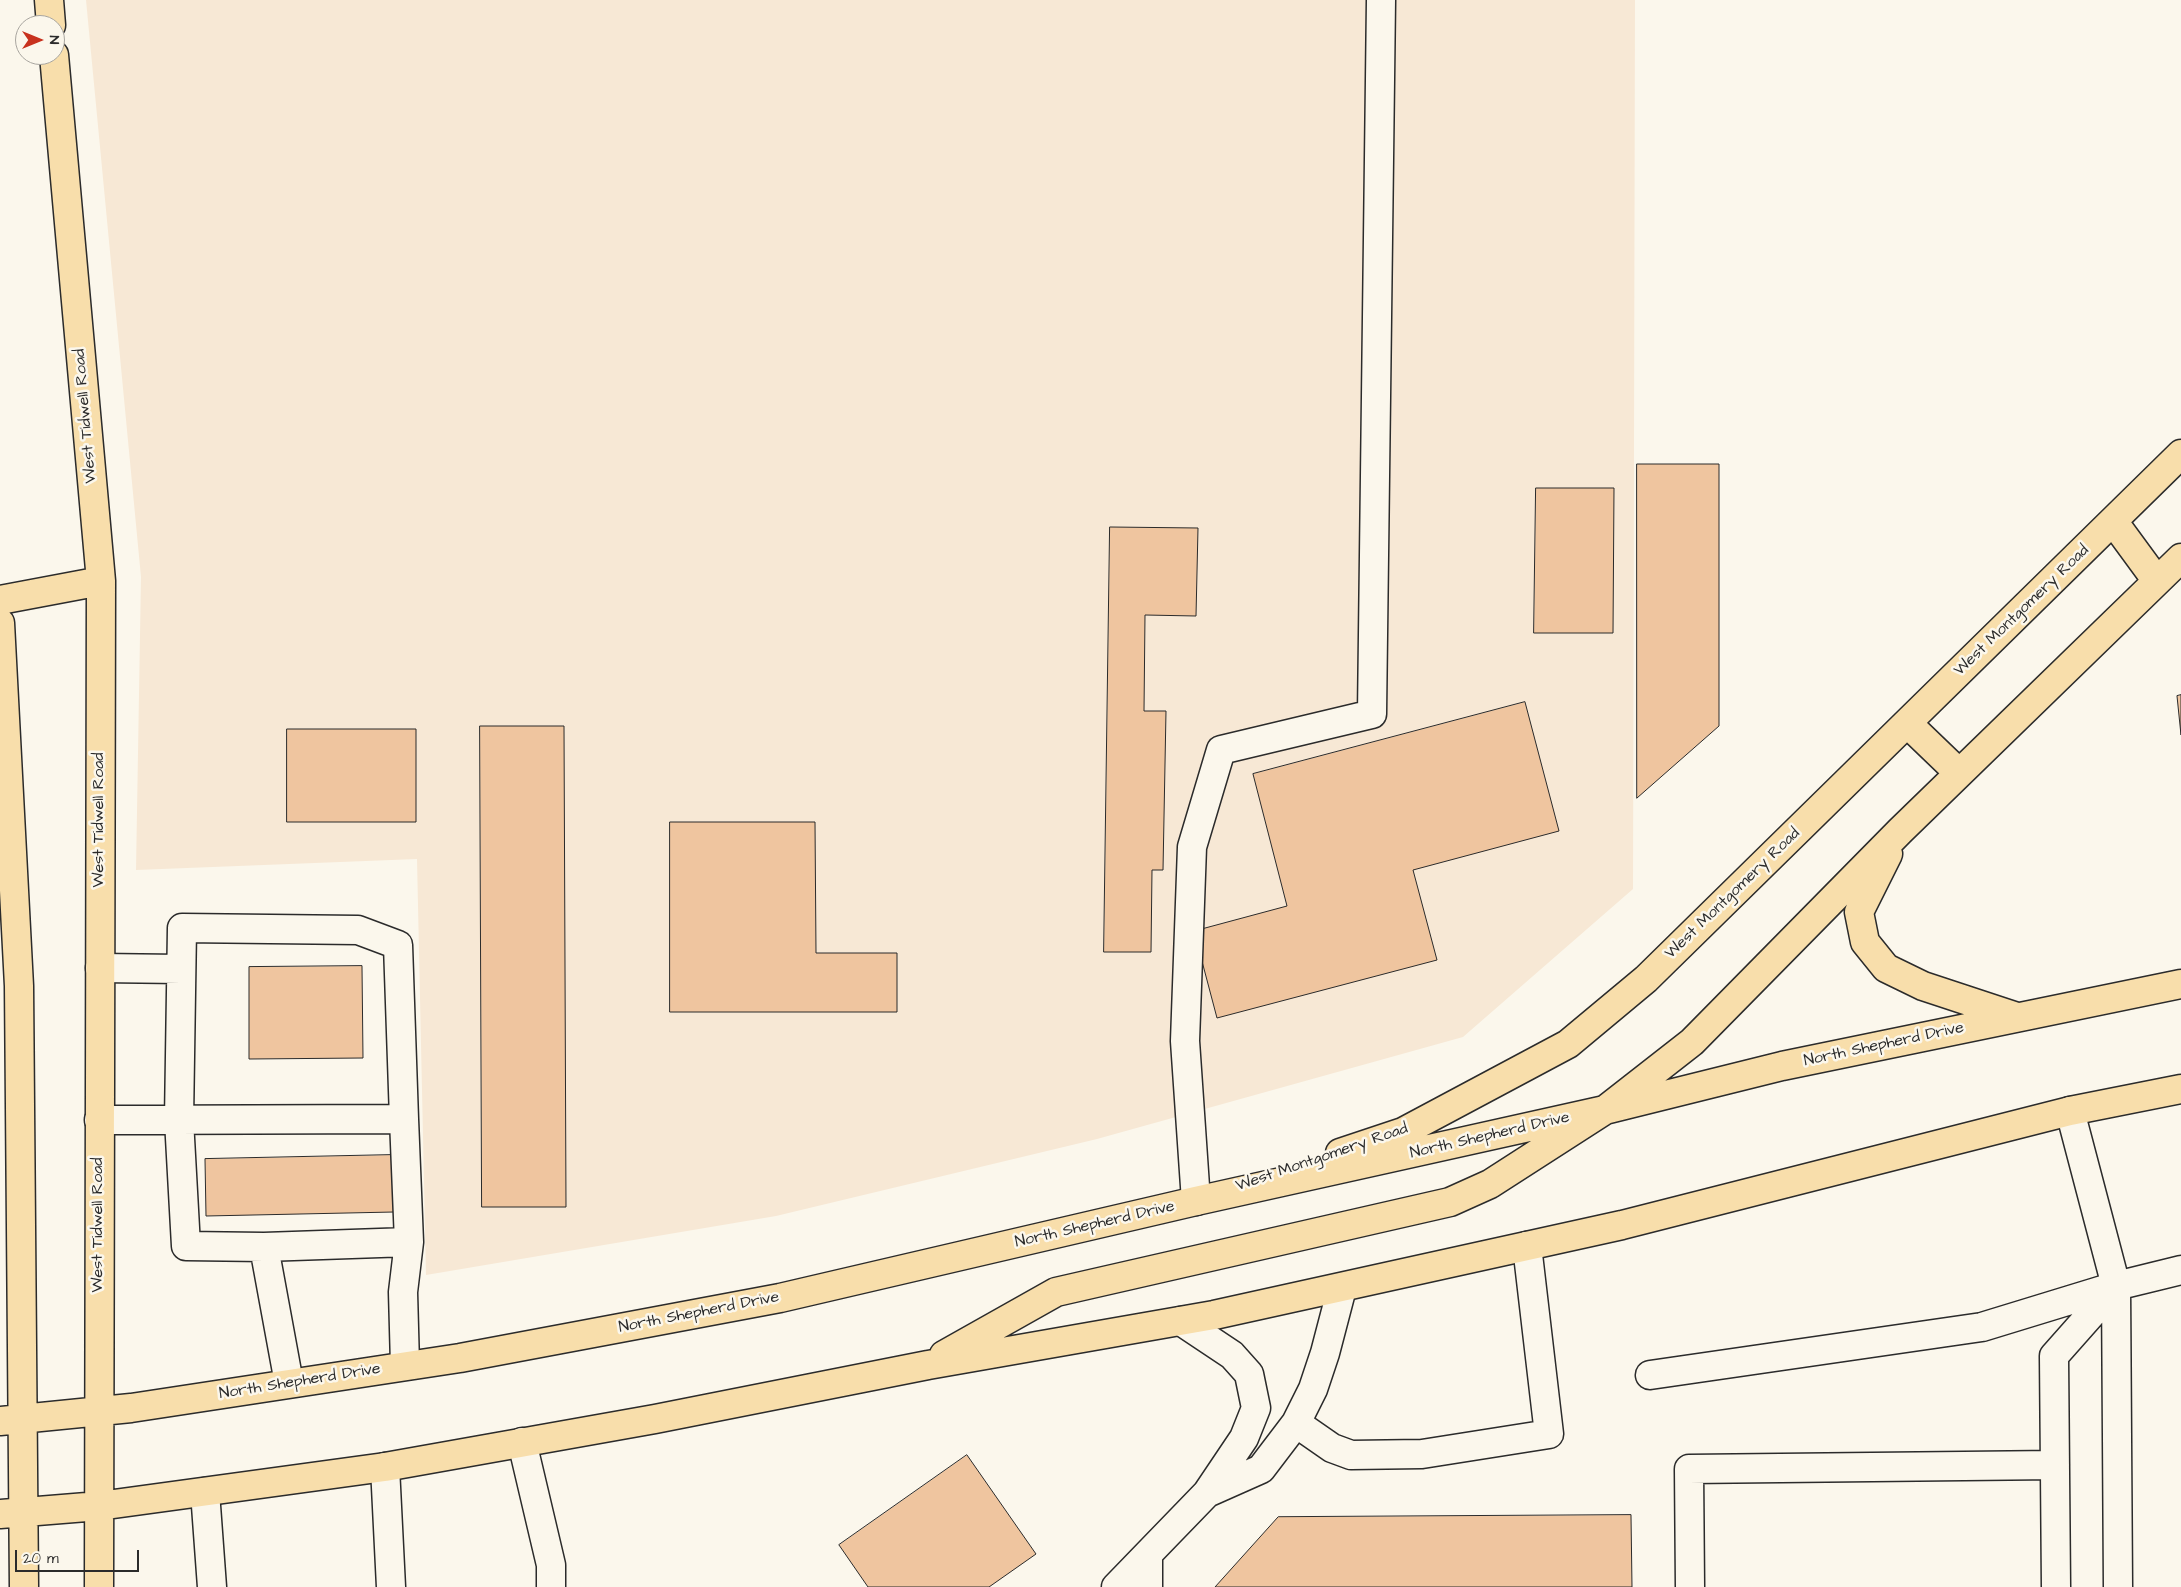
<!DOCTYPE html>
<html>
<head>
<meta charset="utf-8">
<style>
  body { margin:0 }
  #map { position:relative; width:2181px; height:1587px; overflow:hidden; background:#fbf7ec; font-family:"Architects Daughter",sans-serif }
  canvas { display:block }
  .north { position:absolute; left:15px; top:15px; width:50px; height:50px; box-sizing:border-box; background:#fbf7ec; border:1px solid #a8a59f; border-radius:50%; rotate:90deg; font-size:14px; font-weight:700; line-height:20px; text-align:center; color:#2b2b2b }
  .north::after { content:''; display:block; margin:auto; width:18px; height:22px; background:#c8321e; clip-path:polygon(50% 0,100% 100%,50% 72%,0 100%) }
  .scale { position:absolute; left:15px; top:1550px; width:124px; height:22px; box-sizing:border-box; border:2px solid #2b2b2b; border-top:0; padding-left:6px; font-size:15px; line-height:18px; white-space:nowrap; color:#2b2b2b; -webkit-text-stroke:4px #fbf7ec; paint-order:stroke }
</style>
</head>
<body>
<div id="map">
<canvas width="2181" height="1587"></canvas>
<div class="north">N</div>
<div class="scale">20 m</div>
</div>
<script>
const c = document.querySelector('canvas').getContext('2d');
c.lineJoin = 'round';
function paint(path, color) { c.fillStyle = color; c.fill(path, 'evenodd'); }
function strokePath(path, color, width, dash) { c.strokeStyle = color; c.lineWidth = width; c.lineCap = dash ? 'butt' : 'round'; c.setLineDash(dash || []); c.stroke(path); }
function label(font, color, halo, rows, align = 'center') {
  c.font = font + ' "Architects Daughter",sans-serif'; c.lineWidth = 5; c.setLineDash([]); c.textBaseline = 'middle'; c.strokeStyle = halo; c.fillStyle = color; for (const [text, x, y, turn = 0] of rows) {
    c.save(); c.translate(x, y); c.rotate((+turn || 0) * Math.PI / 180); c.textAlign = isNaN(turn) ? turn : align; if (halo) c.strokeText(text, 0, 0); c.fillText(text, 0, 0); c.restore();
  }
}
const built = new Path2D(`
  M86,0H1635L1633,889L1463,1037L1097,1139L776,1216L426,1275L417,859L136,870L141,577Z`);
const building = new Path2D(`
  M1637,464H1719V726L1637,798Z
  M1536,488H1614L1613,633H1534Z
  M1110,527L1198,528L1196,616L1145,615L1144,711H1166L1163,870H1152L1151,952H1104Z
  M2181,695V735L2177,696Z
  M1525,702L1559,831L1413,870L1437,960L1217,1018L1194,931L1287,906L1253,774Z
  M480,726H564L566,1207H482Z
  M287,729H416V822H287Z
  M670,822H815L816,953H897V1012H670Z
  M362,966L363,1058L249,1059V967Z
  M392,1155L394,1212L206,1216L205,1159Z
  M967,1455L1036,1554L989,1587H868L839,1545Z
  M1631,1515L1632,1587H1215L1278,1517Z`);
const minor = new Path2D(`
  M100,968L181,969
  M2070,1111L2116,1286L2181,1270
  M99,1120L404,1119L409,1242L403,1292L405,1365
  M1196,1201L1185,1041L1192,847L1221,750L1372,714L1381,0
  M264,1247L186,1246L179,1120L182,928L358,930L398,945L404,1119
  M2116,1286L2118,1587
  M1650,1375L1982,1327L2116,1286
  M289,1383L264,1247L409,1242
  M1296,1423L1332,1448L1351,1455L1422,1454L1549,1434L1527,1246
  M522,1442L551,1565V1587
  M385,1467L391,1587
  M205,1492L212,1587
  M1207,1493L1261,1469L1296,1423L1313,1389L1325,1353L1342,1288
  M1116,1587L1207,1493L1244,1438L1256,1408L1249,1374L1232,1355L1181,1321
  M1148,1587V1554
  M1690,1587L1689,1469L2055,1465
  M2056,1587L2054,1356L2116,1286`);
const major = new Path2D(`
  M49,0L51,25
  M54,55L101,581L99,1587
  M2113,521L2157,581
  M0,600L101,581
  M0,623L19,986L24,1587
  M1907,723L1959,773
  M1888,854L1859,912L1865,942L1886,968L1923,986L2017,1017
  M1340,1153L1403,1132L1568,1044L1646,979L2181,454
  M944,1355L1056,1292L1450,1202L1490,1184L1605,1110L1692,1042L1900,831L2181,558
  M0,1421L131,1408L460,1358L780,1298L1196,1201L1605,1110L1782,1066L2181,984
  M0,1514L99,1506L385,1467L655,1419L928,1365L1214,1315L1622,1225L2070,1111L2181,1089`);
const streetNames = [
  ["West Tidwell Road",86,416,-95],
  ["West Montgomery Road",2022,611,-44],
  ["West Tidwell Road",100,820,-90],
  ["West Montgomery Road",1733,894,-44],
  ["North Shepherd Drive",1884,1045,-12],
  ["North Shepherd Drive",1490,1136,-13],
  ["West Montgomery Road",1322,1158,-19],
  ["West Tidwell Road",99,1225,-90],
  ["North Shepherd Drive",1095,1225,-13],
  ["North Shepherd Drive",699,1313,-11],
  ["North Shepherd Drive",300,1382,-9]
];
paint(built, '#f7e8d5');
paint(building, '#efc59f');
strokePath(building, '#2b2b2b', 1);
strokePath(minor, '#2b2b2b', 31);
strokePath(major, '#2b2b2b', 31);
strokePath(minor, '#fbf7ec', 28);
strokePath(major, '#f8deab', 28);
label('16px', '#2b2b2b', '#fbf7ec', streetNames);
</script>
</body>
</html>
